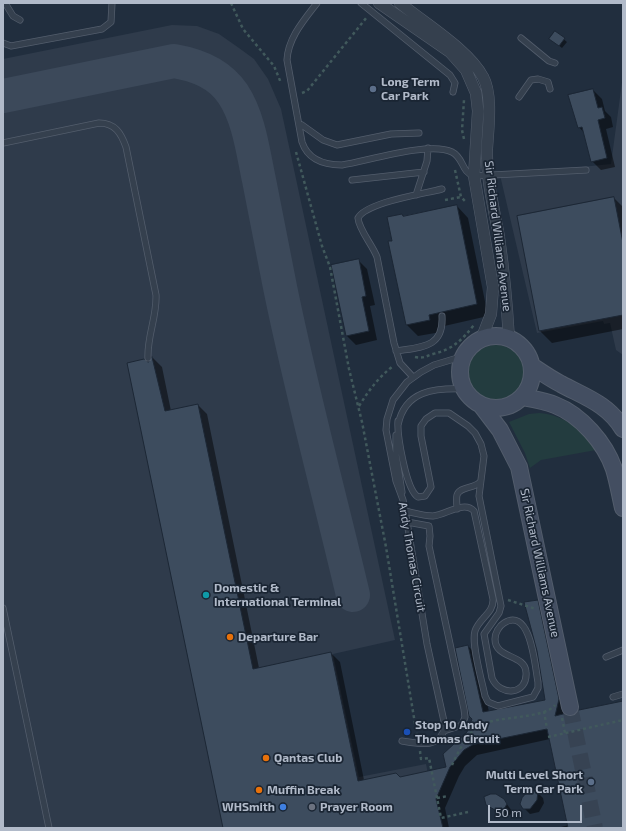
<!DOCTYPE html>
<html>
<head>
<meta charset="utf-8">
<style>
  body { margin:0 }
  #map { position:relative; width:626px; height:831px; overflow:hidden; background:#212e3e; font-family:"Exo 2",sans-serif }
  canvas { display:block }
  .frame { position:absolute; inset:0; border:4px solid #b1bac9; pointer-events:none }
  .scale { position:absolute; left:488px; top:805px; width:94px; height:18px; box-sizing:border-box; border:2px solid #b1bac9; border-top:0; padding-left:5px; font-size:12px; line-height:14px; white-space:nowrap; color:#b1bac9; -webkit-text-stroke:3px #1a2533; paint-order:stroke }
</style>
</head>
<body>
<div id="map">
<canvas width="626" height="831"></canvas>
<div class="frame"></div>
<div class="scale">50 m</div>
</div>
<script>
const c = document.querySelector('canvas').getContext('2d');
c.lineJoin = 'round';
function paint(path, color) { c.fillStyle = color; c.fill(path, 'evenodd'); }
function strokePath(path, color, width, dash) { c.strokeStyle = color; c.lineWidth = width; c.lineCap = dash ? 'butt' : 'round'; c.setLineDash(dash || []); c.stroke(path); }
function label(font, color, halo, rows, align = 'center') {
  c.font = font + ' "Exo 2",sans-serif'; c.lineWidth = 3.5; c.setLineDash([]); c.textBaseline = 'middle'; c.strokeStyle = halo; c.fillStyle = color; for (const [text, x, y, turn = 0] of rows) {
    c.save(); c.translate(x, y); c.rotate((+turn || 0) * Math.PI / 180); c.textAlign = isNaN(turn) ? turn : align; if (halo) c.strokeText(text, 0, 0); c.fillText(text, 0, 0); c.restore();
  }
}
const airport = new Path2D(`
  M172,25L197,26L219,34L239,48L254,59L268,79L281,109L395,640L333,654L359,777L426,764L439,828H3V59Z
  M623,75V355L616,350L610,323L604,324L603,321L537,333L500,175L611,164Z`);
const green = new Path2D(`
  M468 373a28 28 0 1 1 56 0a28 28 0 1 1-56 0Z
  M539,413C564,415 582,429 596,450L541,460L530,468L525,453L509,422L529,414Z`);
const shadow = new Path2D(`
  M555,32L567,42L562,48L553,41Z
  M593,90L602,99L605,111L611,117L613,127L606,129L615,167L601,170L592,161L585,134L579,127Z
  M614,198L623,207V329L552,343L540,331Z
  M457,206L468,218L488,316L440,327L441,332L418,336L407,325L393,241L402,215L405,217Z
  M358,260L367,269L375,305L370,306L377,340L356,345L347,336Z
  M153,358L162,367L171,411L198,405L207,414L259,668L331,653L340,662L364,780L399,778L447,768L468,733L473,719L468,646L477,655L489,712L546,701L537,601L546,610L567,709L565,715L573,717L623,702V828H557L569,825L550,739L477,755L465,766L459,776L445,808L449,828H224L148,364Z
  M537,792L543,798L544,803L539,812L530,814L524,808Z
  M506,803L512,811L510,815L502,816L487,804Z`);
const taxiway = new Path2D(`
  M3,96L174,61C197,65 219,73 233,94C249,118 253,152 259,180C266,216 273,251 280,287C301,390 329,493 353,595`);
const building = new Path2D(`
  M555,31L565,38L559,46L549,39Z
  M593,89L598,108L602,107L605,118L598,120L607,158L591,162L582,127L578,128L568,95Z
  M614,197L623,243V315L539,331L517,216Z
  M457,205L477,304L429,315L430,320L406,325L388,241H392L387,217L402,214L403,216Z
  M359,259L366,296L362,297L369,331L346,336L331,265Z
  M152,357L165,411L198,404L253,669L331,652L358,781L396,773L400,777L446,767L443,754L467,732L472,719L469,716L455,648L468,645L483,712L545,700L537,651L524,602L538,600L559,699L555,716L563,714L572,716L579,710L623,701V828H568L547,729L474,744L464,750L450,767L436,799L443,828H223L127,363L144,359L148,362Z
  M529,790L538,791L537,800L530,809H523L520,804L522,798Z
  M491,794H496L504,799L507,804L504,809L495,810L486,805L484,797Z`);
const secondaryTunnel = new Path2D(`
  M570,707L595,828`);
const path = new Path2D(`
  M231,3L243,29L274,66L281,83
  M302,93L307,91L367,17
  M464,139L462,130L464,100
  M296,152L322,246L330,267L349,369L362,422L386,547L417,736
  M455,170L461,197L466,202
  M445,200L461,197
  M415,357C423,359 426,356 433,354C453,349 461,341 474,325
  M359,406C369,390 378,378 393,366
  M508,600L536,609
  M544,711L547,729
  M562,718L565,733
  M548,737L623,720
  M420,751L421,759L429,758L441,818L468,812
  M452,765C458,752 468,732 481,725C496,716 545,719 555,705
  M437,798L448,796`);
const lane = new Path2D(`
  M5,3L13,16L20,20
  M317,3C304,20 288,38 287,60L302,142C308,160 324,165 342,165C368,161 430,141 452,152C464,158 461,172 474,176L586,170
  M361,3L450,75L455,83L453,92
  M521,38L549,61L555,63
  M3,43L11,46L102,29L111,22L112,3
  M519,97L531,80L538,79L548,82L550,89
  M302,125L323,140L337,145L391,134L419,133
  M3,143L99,123C115,123 121,133 126,147L156,295C157,317 147,336 148,358
  M352,180L424,172
  M416,195L427,161L428,148
  M396,351C421,347 444,348 442,316
  M413,377L400,363L394,343L377,257C372,244 359,230 358,218C367,202 423,194 442,189
  M398,421C397,435 406,490 418,497L425,496L431,487L421,436V426L426,419L435,413H449L468,426L475,433L481,444L484,456L479,496L501,606L499,613L484,634L492,678C500,697 528,695 526,672C525,654 495,659 495,639C495,633 499,626 504,623C531,606 535,667 538,682V688L533,697L498,706L488,702L485,696C482,681 471,644 475,631C479,618 494,613 493,599L474,511C464,500 446,515 433,516C424,516 414,513 405,511
  M398,425C405,390 435,388 464,389
  M396,435V455L402,492
  M457,509C457,504 456,499 457,495C460,486 474,489 480,482
  M407,522L429,526L430,536L429,546L464,709L465,717L462,725L444,731
  M3,608L49,828
  M606,657L623,650
  M613,697L623,694
  M402,741C420,744 441,749 445,726L427,644L407,522L403,500L396,481L386,430L387,419L393,400L407,382L421,372L434,365L464,356`);
const street = new Path2D(`
  M379,3L450,52L466,70L476,93L478,111L474,176L493,287L491,314L481,340
  M400,3C424,23 469,50 483,77C493,95 488,130 487,149C486,179 494,208 499,237C504,271 507,304 509,339`);
const secondary = new Path2D(`
  M460 372a36 36 0 1 1 72 0a36 36 0 1 1-72 0Z
  M532,366C541,372 551,379 561,384C585,397 608,404 623,429
  M522,397C533,399 545,401 555,405C581,415 605,443 614,469C618,482 620,495 623,508
  M481,405L500,430L519,467L570,707`);
const markers = [
  [373,89,4,"#5c6f8a"],
  [206,595,4,"#0f9aa8"],
  [230,637,4,"#e8710a"],
  [407,732,4,"#1a4fb4"],
  [266,758,4,"#e8710a"],
  [591,782,4,"#5c6f8a"],
  [259,790,4,"#e8710a"],
  [283,807,4,"#3f7fe0"],
  [312,807,4,"#6b7280"]
];
const poiNames = [
  ["Long Term",381,82],
  ["Car Park",381,96],
  ["Domestic &",214,588],
  ["International Terminal",214,602],
  ["Departure Bar",238,637],
  ["Stop 10 Andy",415,725],
  ["Thomas Circuit",415,739],
  ["Qantas Club",274,758],
  ["Multi Level Short",583,775,"right"],
  ["Term Car Park",583,789,"right"],
  ["Muffin Break",267,790],
  ["WHSmith",275,807,"right"],
  ["Prayer Room",320,807]
];
const streetNames = [
  ["Sir Richard Williams Avenue",498,236,83],
  ["Andy Thomas Circuit",412,557,80],
  ["Sir Richard Williams Avenue",540,563,78]
];
paint(airport, '#2f3b4b');
paint(green, '#233c3f');
paint(shadow, '#0007');
strokePath(taxiway, '#3c495a', 34);
paint(building, '#3d4c5e');
strokePath(building, '#1c2735', 1);
strokePath(secondaryTunnel, '#374353', 16, [16, 8]);
strokePath(lane, '#535d6c', 7);
strokePath(street, '#535d6c', 12);
strokePath(secondary, '#535d6c', 18);
strokePath(path, '#41595c', 2.5, [3, 3]);
strokePath(lane, '#35404e', 5.5);
strokePath(street, '#35404e', 11);
strokePath(secondary, '#434e61', 16);
for (const [x, y, r, color] of markers) { const dot = new Path2D(); dot.arc(x, y, r, 0, 2 * Math.PI); c.fillStyle = color; c.fill(dot); strokePath(dot, '#1a2533', 1.5); }
label('bold 12px', '#b1bac9', '#1a2533', poiNames, 'left');
label('12px', '#b1bac9', '#1a2533', streetNames);
</script>
</body>
</html>
